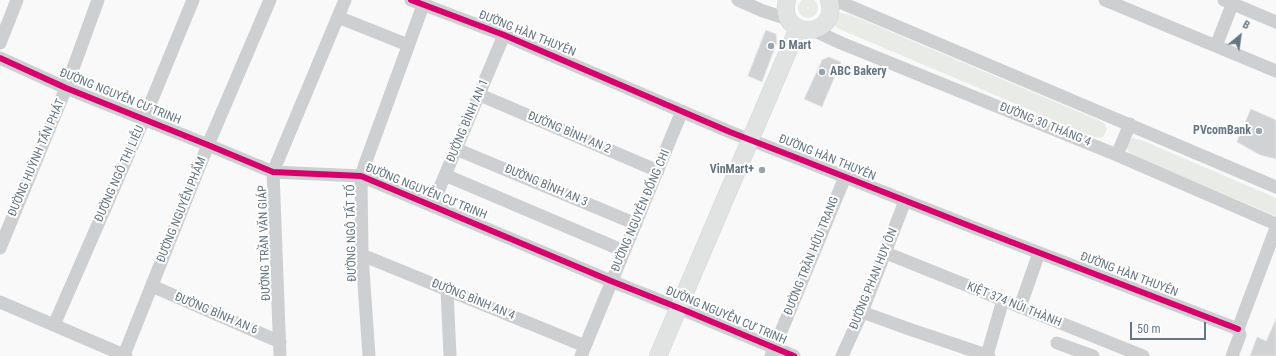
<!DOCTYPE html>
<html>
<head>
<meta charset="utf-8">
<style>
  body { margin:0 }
  #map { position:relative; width:1276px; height:356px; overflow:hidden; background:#f9f9f9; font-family:"Roboto Condensed",sans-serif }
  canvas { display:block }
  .north { position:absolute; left:1220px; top:16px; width:40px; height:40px; -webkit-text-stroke:3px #fff; paint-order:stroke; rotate:29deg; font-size:11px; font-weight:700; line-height:16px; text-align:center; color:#657683 }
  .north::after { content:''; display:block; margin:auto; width:14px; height:18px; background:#657683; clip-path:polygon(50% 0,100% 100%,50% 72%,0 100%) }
  .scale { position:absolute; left:1130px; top:322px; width:76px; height:18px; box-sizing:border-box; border:2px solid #657683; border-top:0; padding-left:5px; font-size:12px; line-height:14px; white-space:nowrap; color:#657683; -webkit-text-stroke:3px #fff; paint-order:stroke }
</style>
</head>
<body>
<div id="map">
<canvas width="1276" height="356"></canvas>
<div class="north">B</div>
<div class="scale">50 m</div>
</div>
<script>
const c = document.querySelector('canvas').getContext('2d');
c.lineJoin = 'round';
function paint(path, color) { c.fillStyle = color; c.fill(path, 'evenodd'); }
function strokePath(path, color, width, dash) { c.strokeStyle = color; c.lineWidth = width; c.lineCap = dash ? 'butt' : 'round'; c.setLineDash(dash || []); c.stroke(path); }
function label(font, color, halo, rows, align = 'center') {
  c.font = font + ' "Roboto Condensed",sans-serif'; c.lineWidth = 4; c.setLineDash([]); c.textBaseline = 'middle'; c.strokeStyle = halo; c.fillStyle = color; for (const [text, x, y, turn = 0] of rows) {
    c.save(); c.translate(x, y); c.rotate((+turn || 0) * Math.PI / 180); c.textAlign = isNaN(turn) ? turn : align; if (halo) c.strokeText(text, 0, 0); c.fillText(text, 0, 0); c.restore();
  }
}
const green = new Path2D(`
  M798 8a10 10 0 1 1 20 0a10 10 0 1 1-20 0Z
  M840,13L851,15L1098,120L1104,123L1107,129C1104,137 1102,139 1094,137L837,28L834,24L836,14Z
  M1133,138L1144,141L1276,198V216L1130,154C1125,148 1126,142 1133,138Z`);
const building = new Path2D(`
  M766,30L776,34L777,42L762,82L748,76Z
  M829,57L841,62L822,107L804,99L822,60Z
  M1251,109L1276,120V159L1260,155L1237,142Z
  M1276,319V356H1250L1257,337L1266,341Z`);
const minor = new Path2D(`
  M411,0L504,35L730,132L797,158L980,230L1238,329
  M738,0L763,11L788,19
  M835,0L1276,187
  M1105,0L1276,71
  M1224,0L1276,22
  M338,17L408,45
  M813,30L841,43L1117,155L1276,224
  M0,43L17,0
  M1216,46L1234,0
  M0,58L66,88L208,145L273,172L361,176L611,281L679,308L794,356
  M480,95L658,171
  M456,149L636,224
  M1117,155L1130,124
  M445,175L624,251
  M432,206L504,35
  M0,248L66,88L98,0
  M886,253L1143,356
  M362,255L585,346
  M152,286L280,342
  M447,290L450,356
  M0,302L126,356
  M1020,307L1039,253
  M862,312L909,329L989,356
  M54,325L144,119L193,0
  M1057,343L1093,356
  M124,355L208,145L270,0
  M987,355L1003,300
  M280,356L273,172L345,0
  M369,356L362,255L361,176L365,164L425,0
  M581,356L682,111
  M771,356L845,177
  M842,356L862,312L905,201
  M1232,356L1240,335L1238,329L1276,228`);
const major = new Path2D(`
  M787,0C777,42 841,38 829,0
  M658,356L798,28`);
const cycleway = new Path2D(`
  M411,0L504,35L730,132L797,158L980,230L1238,329
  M0,58L66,88L208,145L273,172L361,176L611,281L679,308L794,356`);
const markers = [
  [771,46,4,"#99a4ac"],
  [822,72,4,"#99a4ac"],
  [1259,131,4,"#99a4ac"],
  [762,170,4,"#99a4ac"]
];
const streetNames = [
  ["ĐƯỜNG HÀN THUYÊN",527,34,22],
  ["ĐƯỜNG NGUYỄN CƯ TRINH",120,97,22],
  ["ĐƯỜNG BÌNH AN 1",468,121,-67],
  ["ĐƯỜNG 30 THÁNG 4",1045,125,22],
  ["ĐƯỜNG BÌNH AN 2",569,133,23],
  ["ĐƯỜNG HUỲNH TẤN PHÁT",37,158,-67],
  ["ĐƯỜNG HÀN THUYÊN",827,158,22],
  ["ĐƯỜNG NGÔ THỊ LIỄU",120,174,-66],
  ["ĐƯỜNG BÌNH AN 3",546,186,23],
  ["ĐƯỜNG NGUYỄN CƯ TRINH",426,192,22],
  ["ĐƯỜNG NGUYỄN PHẨM",182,210,-68],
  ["ĐƯỜNG NGUYỄN ĐỔNG CHI",641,211,-67],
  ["ĐƯỜNG NGÔ TẤT TỐ",352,233,-91],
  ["ĐƯỜNG TRẦN VĂN GIÁP",265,243,-92],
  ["ĐƯỜNG TRẦN HỮU TRANG",812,256,-68],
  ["ĐƯỜNG HÀN THUYÊN",1129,275,21],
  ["ĐƯỜNG PHAN HUY ÔN",874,279,-68],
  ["ĐƯỜNG BÌNH AN 4",473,300,22],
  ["KIỆT 374 NÚI THÀNH",1014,305,22],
  ["ĐƯỜNG BÌNH AN 6",216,314,23],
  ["ĐƯỜNG NGUYỄN CƯ TRINH",726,316,23]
];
const poiNames = [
  ["D Mart",779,46],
  ["ABC Bakery",830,72],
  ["PVcomBank",1251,131,"right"],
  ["VinMart+",754,170,"right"]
];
paint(green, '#e8ebe6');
paint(building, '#d0d2d3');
strokePath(building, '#e8e8e8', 1);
strokePath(major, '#d5d6d7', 18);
strokePath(minor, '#cecfd0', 13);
strokePath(major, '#e1e2e2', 17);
strokePath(cycleway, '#d6006c', 6);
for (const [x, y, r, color] of markers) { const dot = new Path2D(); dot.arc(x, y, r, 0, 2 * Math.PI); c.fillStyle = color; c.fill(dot); strokePath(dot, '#fff', 1.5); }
label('12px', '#657683', '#fff', streetNames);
label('bold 12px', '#657683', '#fff', poiNames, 'left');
</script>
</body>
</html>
